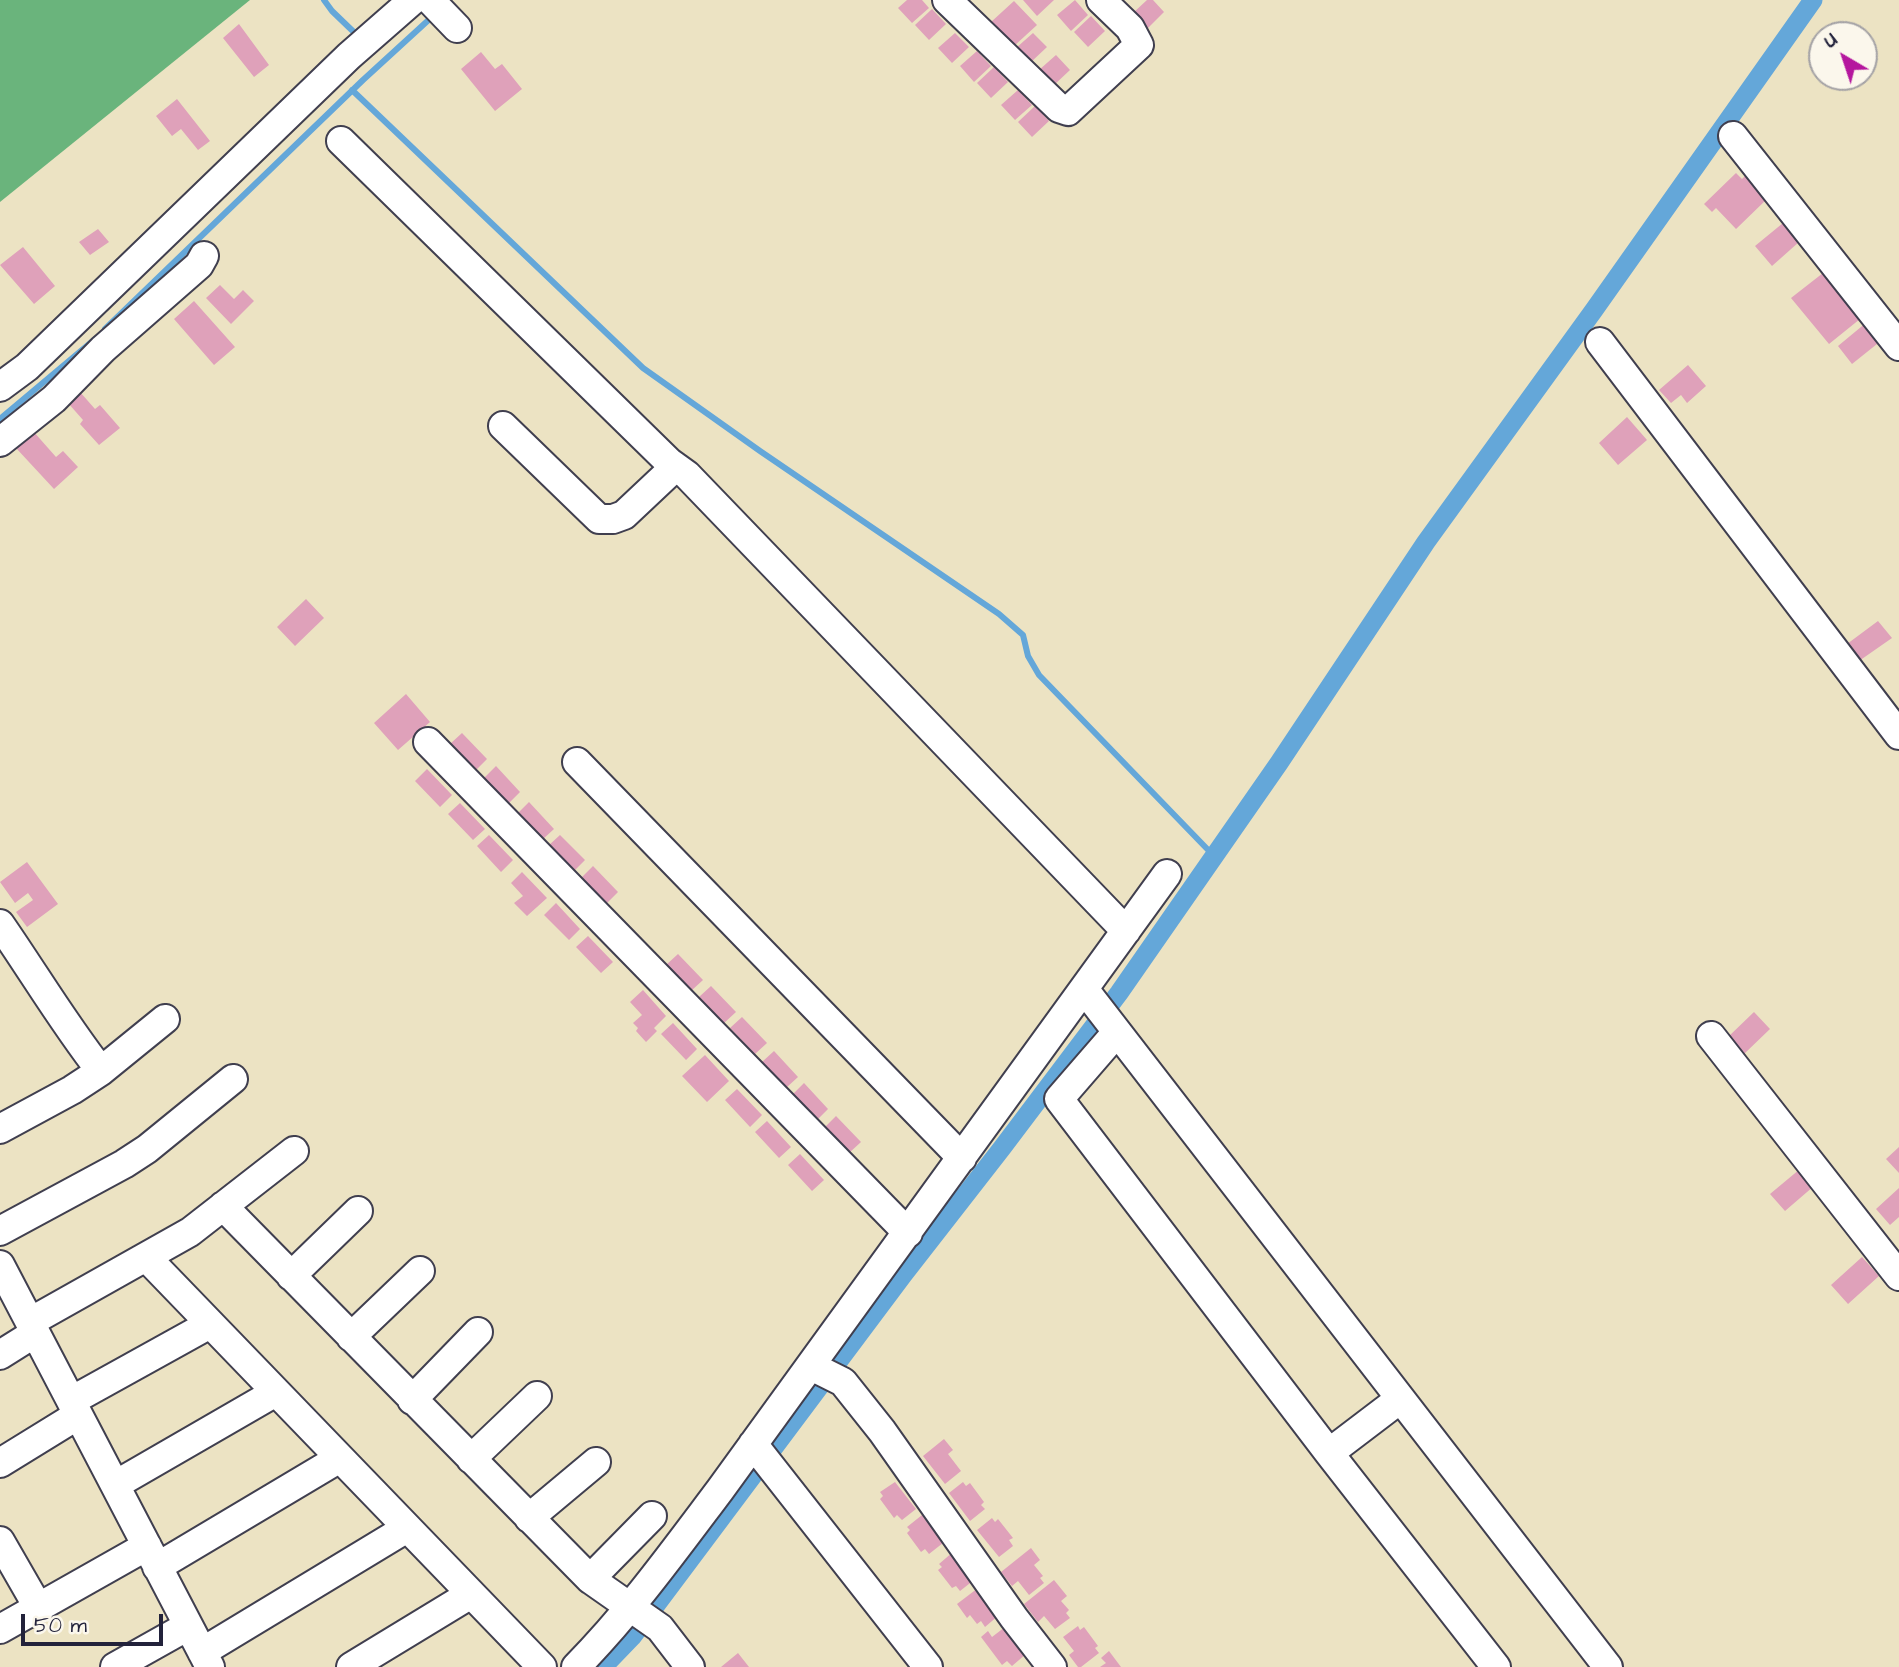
<!DOCTYPE html>
<html>
<head>
<meta charset="utf-8">
<style>
  body { margin:0 }
  #map { position:relative; width:1899px; height:1667px; overflow:hidden; background:#ece3c3; font-family:"Architects Daughter",sans-serif }
  canvas { display:block }
  .north { position:absolute; left:1808px; top:21px; width:70px; height:70px; box-sizing:border-box; background:#fbf7ec; border:2px solid #a4a2a5; border-radius:50%; rotate:321deg; font-size:19px; font-weight:700; line-height:28px; text-align:center; color:#22223b }
  .north::after { content:''; display:block; margin:auto; width:24px; height:32px; background:#b5179e; clip-path:polygon(50% 0,100% 100%,50% 72%,0 100%) }
  .scale { position:absolute; left:21px; top:1614px; width:142px; height:32px; box-sizing:border-box; border:4px solid #22223b; border-top:0; padding-left:9px; font-size:21px; line-height:24px; white-space:nowrap; color:#22223b; -webkit-text-stroke:5px #fbf7ec; paint-order:stroke }
</style>
</head>
<body>
<div id="map">
<canvas width="1899" height="1667"></canvas>
<div class="north">U</div>
<div class="scale">50 m</div>
</div>
<script>
const c = document.querySelector('canvas').getContext('2d');
c.lineJoin = 'round';
function paint(path, color) { c.fillStyle = color; c.fill(path, 'evenodd'); }
function strokePath(path, color, width, dash) { c.strokeStyle = color; c.lineWidth = width; c.lineCap = dash ? 'butt' : 'round'; c.setLineDash(dash || []); c.stroke(path); }
const forest = new Path2D(`
  M0,0H250L0,202Z`);
const stream = new Path2D(`
  M324,0L332,11L360,38
  M352,90L643,368L760,451L999,614L1023,635L1028,656L1039,675L1213,855
  M105,329L363,80L434,15
  M0,419L95,339`);
const canal = new Path2D(`
  M603,1667L632,1637L903,1275L1002,1148L1119,993L1279,763L1426,542L1594,310L1813,0`);
const building = new Path2D(`
  M907,0H922L929,8L912,23L898,8Z
  M1023,0H1054L1037,16Z
  M1075,0L1088,15L1071,31L1057,15Z
  M1147,0H1153L1164,12L1148,28L1133,13Z
  M1014,1L1037,25L1013,47L991,22Z
  M932,9L946,24L929,40L915,25Z
  M1091,16L1105,31L1088,47L1074,32Z
  M239,24L269,65L254,77L223,38Z
  M955,33L969,47L952,63L938,48Z
  M1033,33L1047,47L1030,63L1016,48Z
  M977,51L991,66L974,82L960,66Z
  M481,52L495,69L502,64L522,89L495,111L461,69Z
  M1056,55L1070,70L1053,86L1039,70Z
  M994,67L1008,82L991,98L977,83Z
  M1018,90L1032,105L1015,120L1001,105Z
  M177,99L210,141L198,150L181,129L172,136L156,116Z
  M1035,106L1049,121L1032,137L1018,122Z
  M1736,173L1742,179L1745,176L1767,199L1736,229L1716,208L1712,212L1704,204Z
  M1783,223L1799,242L1772,266L1755,246Z
  M98,229L109,242L90,255L79,242Z
  M23,247L55,286L34,304L0,265Z
  M1823,273L1860,319L1829,344L1791,298Z
  M220,285L234,299L243,290L254,301L231,324L206,298Z
  M194,301L235,347L214,365L174,319Z
  M1867,322L1882,340L1852,364L1838,346Z
  M1688,365L1706,386L1687,403L1681,395L1671,403L1659,390Z
  M80,392L95,409L100,405L120,428L99,445L80,424L83,420L68,403Z
  M1627,417L1647,440L1618,465L1599,443Z
  M33,431L56,457L63,451L78,467L54,489L16,448Z
  M306,599L324,618L295,646L277,627Z
  M1878,621L1892,638L1859,661L1847,644Z
  M406,694L430,722L398,750L374,723Z
  M462,733L487,759L475,771L450,744Z
  M496,766L520,792L508,804L484,778Z
  M427,769L452,795L440,807L415,781Z
  M529,802L554,829L542,840L517,814Z
  M460,803L485,829L473,840L448,814Z
  M489,835L513,860L501,872L477,846Z
  M560,835L585,860L573,872L548,846Z
  M27,862L58,904L27,927L16,912L33,900L28,893L15,903L0,882Z
  M593,866L618,892L606,904L582,877Z
  M522,872L547,898L527,916L514,903L523,896L511,883Z
  M556,903L580,929L569,940L544,915Z
  M588,936L613,962L601,973L576,947Z
  M678,954L703,980L691,991L666,965Z
  M711,986L736,1012L723,1024L699,997Z
  M643,990L666,1016L654,1028L657,1031L646,1042L636,1031L638,1028L633,1023L642,1015L630,1002Z
  M1754,1012L1770,1029L1744,1054L1728,1037Z
  M742,1017L767,1043L755,1054L730,1028Z
  M673,1023L697,1049L686,1060L661,1034Z
  M774,1051L798,1077L786,1088L762,1062Z
  M705,1055L729,1081L707,1102L682,1076Z
  M804,1083L828,1109L816,1121L792,1095Z
  M737,1089L762,1115L750,1127L725,1100Z
  M836,1116L861,1142L849,1153L825,1127Z
  M767,1121L791,1147L779,1158L755,1132Z
  M1899,1147V1173L1886,1159Z
  M800,1154L824,1180L812,1191L788,1165Z
  M1800,1169L1814,1186L1785,1211L1770,1194Z
  M1899,1188V1217L1890,1225L1876,1209Z
  M1862,1257L1879,1276L1848,1304L1831,1285Z
  M944,1439L953,1450L948,1454L961,1471L945,1484L923,1456Z
  M895,1482L916,1509L902,1520L897,1515L894,1518L880,1499L883,1496L880,1492Z
  M963,1482L966,1486L970,1483L984,1502L981,1505L985,1509L970,1521L949,1493Z
  M922,1515L943,1543L929,1554L925,1549L921,1552L907,1533L910,1530L907,1527Z
  M992,1518L995,1522L998,1519L1013,1538L1009,1540L1013,1546L999,1557L977,1530Z
  M1031,1548L1040,1560L1034,1565L1043,1576L1040,1578L1044,1583L1029,1595L1018,1581L1012,1586L1001,1572Z
  M953,1552L974,1580L960,1591L956,1586L952,1588L938,1570L942,1567L939,1564Z
  M1054,1580L1067,1596L1061,1601L1069,1610L1066,1613L1070,1618L1055,1629L1044,1616L1038,1622L1024,1604Z
  M978,1588L999,1615L985,1627L981,1621L977,1624L970,1615L967,1618L957,1604Z
  M1078,1626L1080,1630L1084,1627L1098,1646L1095,1648L1099,1653L1081,1667H1078L1069,1655L1074,1651L1063,1637Z
  M1005,1627L1026,1654L1012,1666L1007,1661L1002,1665L981,1637L988,1631L992,1637Z
  M1109,1651L1121,1667H1100L1106,1663L1101,1658Z
  M738,1653L749,1667H721Z`);
const minor = new Path2D(`
  M430,0L457,28
  M947,0L1059,108L1068,111L1139,45L1130,28L1101,0
  M1733,136L1899,346
  M341,141L669,462L687,475L1126,931
  M1600,342L1899,735
  M0,387L27,367L349,56L413,0
  M503,426L599,519H613L624,515L675,467
  M0,442L54,399L103,349L199,265L204,256
  M428,742L908,1233
  M577,762L962,1158
  M0,924C34,973 64,1024 101,1071
  M1084,989L1608,1667
  M1117,1032L1059,1099L1329,1453L1496,1667
  M1711,1036L1899,1276
  M0,1129L72,1090L101,1071L165,1019
  M223,1206L590,1579L660,1628L690,1667
  M0,1231L124,1164L147,1149L233,1079
  M146,1257L542,1667
  M0,1265L210,1667
  M291,1276L358,1211
  M30,1322L190,1232L294,1151
  M351,1337L420,1271
  M0,1355L35,1333
  M811,1366L843,1382L882,1431L1014,1618L1052,1667
  M412,1400L478,1332
  M71,1401L210,1324
  M753,1444L928,1667
  M1329,1453L1400,1399
  M471,1459L537,1396
  M0,1463L78,1415
  M115,1485L276,1392
  M529,1518L596,1462
  M0,1541L38,1607
  M157,1567L340,1458
  M590,1579L652,1516
  M0,1629L147,1546
  M202,1652L407,1528
  M115,1667L188,1626
  M351,1667L471,1594
  M576,1667C630,1612 674,1551 720,1490L1167,874`);
paint(forest, '#6ab47c');
strokePath(stream, '#64a7d9', 6);
strokePath(canal, '#64a7d9', 19);
paint(building, '#dfa1ba');
strokePath(minor, '#403f4f', 32);
strokePath(minor, '#fff', 28);
</script>
</body>
</html>
